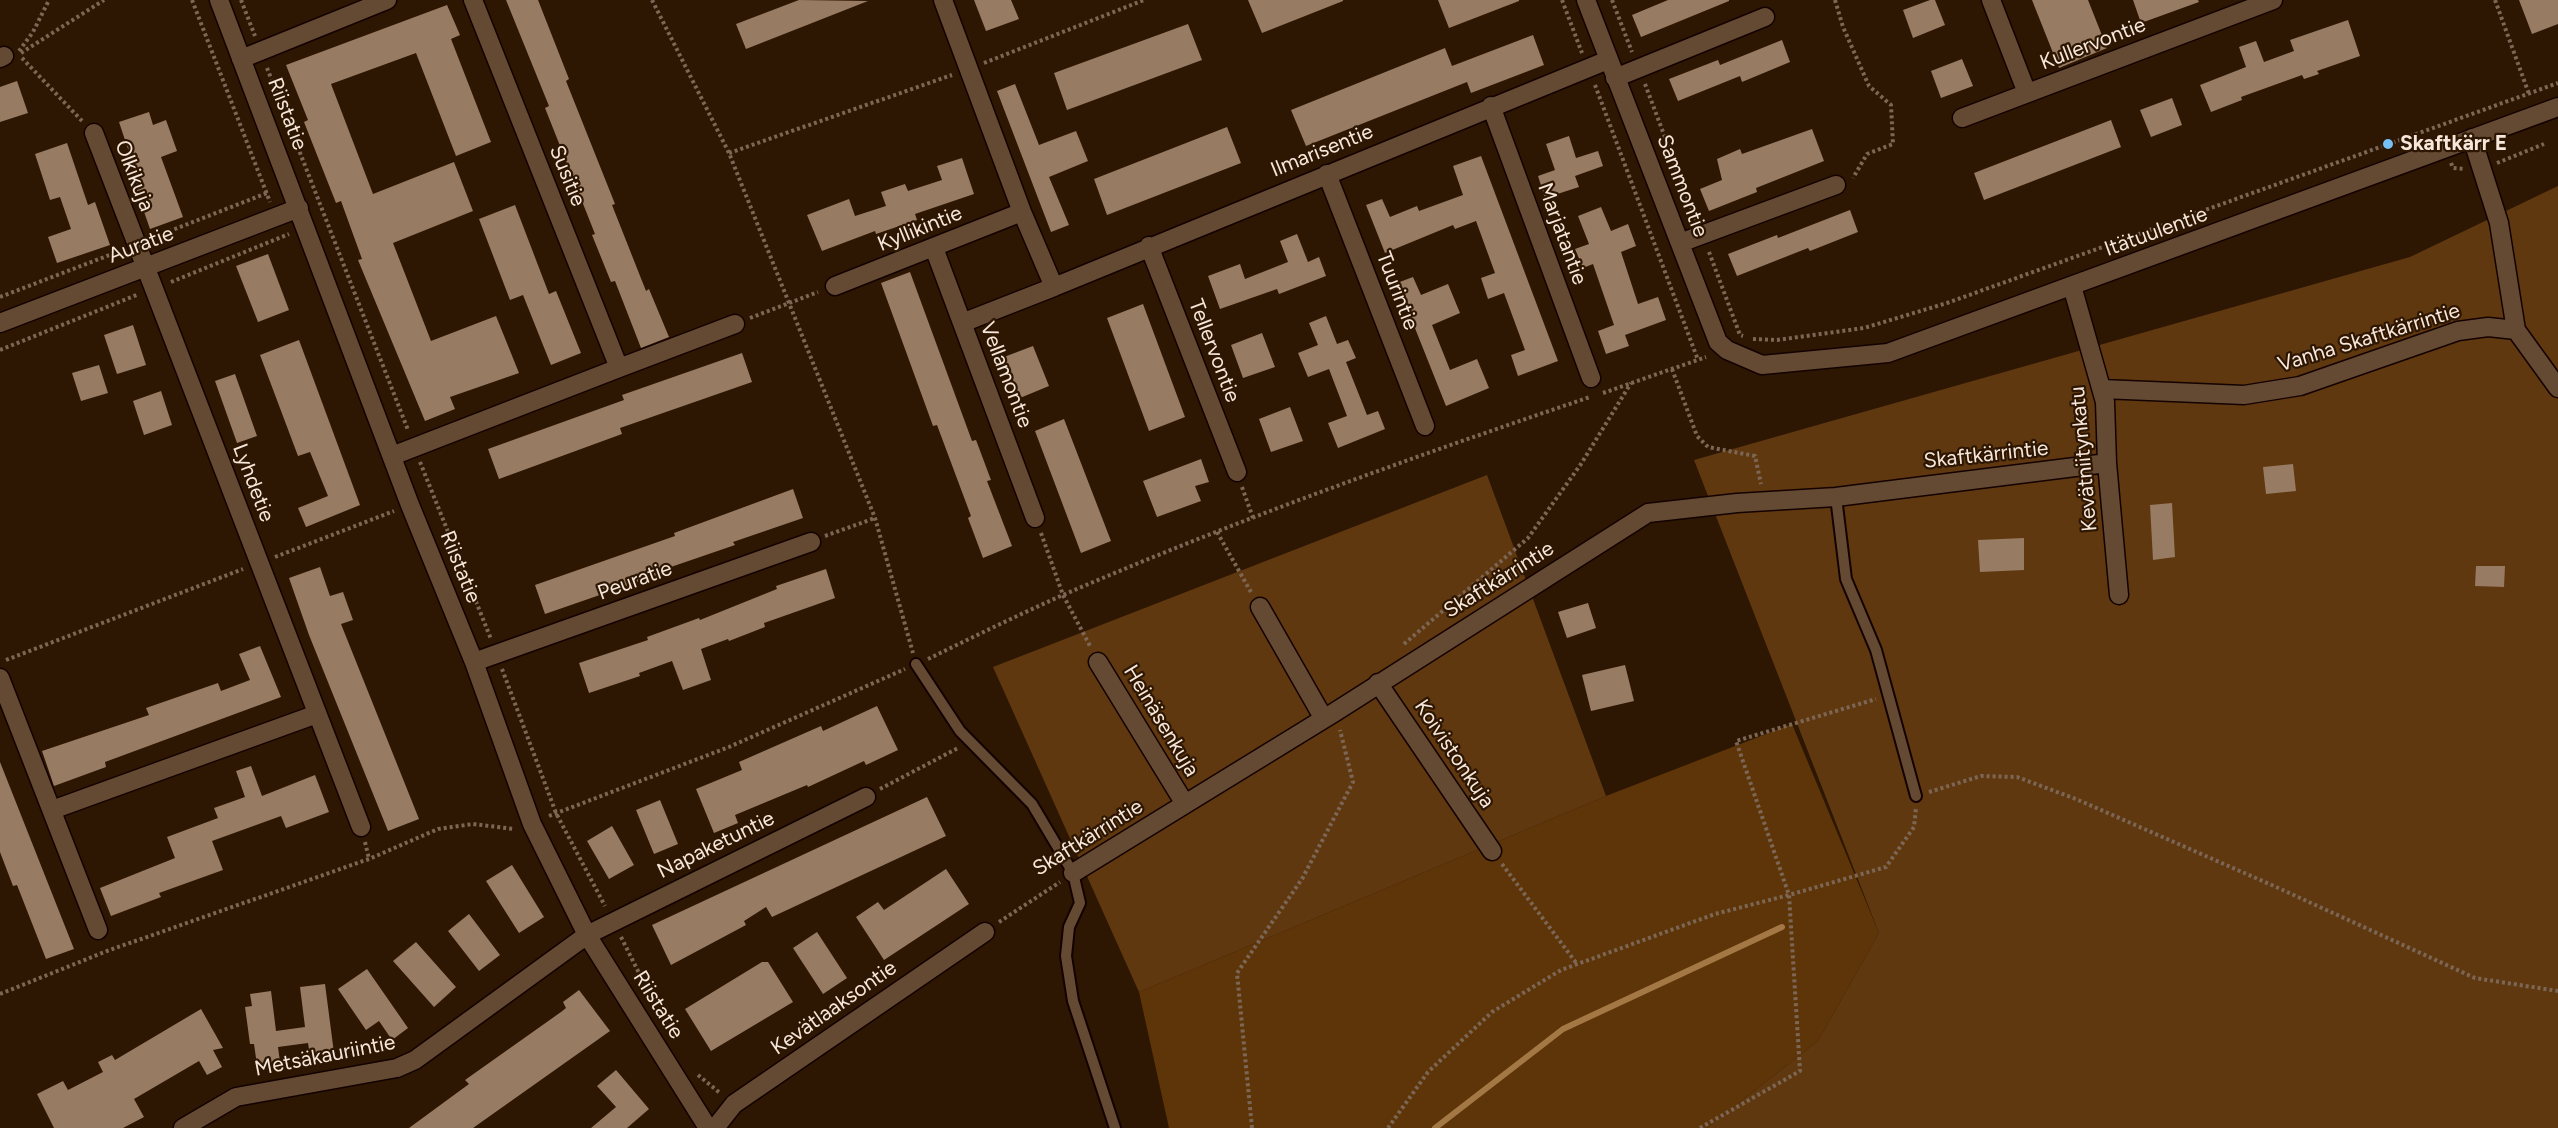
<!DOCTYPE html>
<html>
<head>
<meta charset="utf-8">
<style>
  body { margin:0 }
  canvas { display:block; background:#2d1602 }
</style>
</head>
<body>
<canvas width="2558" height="1128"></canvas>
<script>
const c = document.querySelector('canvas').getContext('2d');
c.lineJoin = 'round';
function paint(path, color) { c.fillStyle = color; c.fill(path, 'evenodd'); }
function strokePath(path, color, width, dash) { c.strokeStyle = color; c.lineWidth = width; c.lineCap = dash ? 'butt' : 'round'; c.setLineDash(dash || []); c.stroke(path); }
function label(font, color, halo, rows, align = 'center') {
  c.font = font + ' Figtree,sans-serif'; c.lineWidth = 4.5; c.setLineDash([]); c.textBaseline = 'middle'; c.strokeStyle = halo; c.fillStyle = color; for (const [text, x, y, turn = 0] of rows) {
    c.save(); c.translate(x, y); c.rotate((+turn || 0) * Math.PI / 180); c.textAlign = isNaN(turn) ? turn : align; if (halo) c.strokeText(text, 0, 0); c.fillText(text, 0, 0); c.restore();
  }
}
const green = new Path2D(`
  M1792,724L1879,933L1818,1041L1707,1128H1169L1139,992L1606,796Z`);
const forest = new Path2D(`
  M2558,186V1128H1707L1818,1041L1879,933L1694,460L2410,257Z
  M1487,475L1606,796L1139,992L993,667Z`);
const stream = new Path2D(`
  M1435,1128L1563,1029L1782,927`);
const building = new Path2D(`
  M506,0H538L569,79L566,81L615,204L612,205L646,291L649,289L669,337L641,348L615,281L611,282L592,235L595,234L545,108L549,106Z
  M799,0L868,1L746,49L736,24Z
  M974,0H1011L1019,19L986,31Z
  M1248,0H1343V1L1262,33Z
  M1438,0H1519V1L1449,28Z
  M1668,0H1729V1L1641,37L1632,15Z
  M1930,0H1935L1945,25L1913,38L1903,10Z
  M2032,0H2088L2107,48L2059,68Z
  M2133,0H2198L2199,2L2141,23Z
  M2519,0H2558V24L2532,34Z
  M447,5L460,35L451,39L491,142L456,156L416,53L331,84L373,194L454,162L473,211L393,243L431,341L496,316L519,373L450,397L455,409L425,421L358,260L362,259L341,201L336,203L304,122L308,120L286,65Z
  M2348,20L2360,56L2317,71L2319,74L2304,79L2302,75L2241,97L2242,100L2211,112L2200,85L2246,67L2239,47L2256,41L2264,62L2294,51L2290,40Z
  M1188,24L1202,60L1067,110L1054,73Z
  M1533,35L1544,65L1471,93L1467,82L1306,146L1291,110L1445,48L1452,66Z
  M1782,40L1790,62L1742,82L1740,76L1678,101L1669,79L1718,60L1720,65Z
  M1962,59L1973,86L1941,98L1931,71Z
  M17,81L28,113L0,122V87Z
  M1015,84L1039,145L1076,131L1088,161L1049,177L1069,225L1051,232L997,91Z
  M2172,98L2182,125L2151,137L2140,110Z
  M149,112L153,125L166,120L177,151L161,157L183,217L150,229L133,180L138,179L119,122Z
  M2111,120L2121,147L1984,200L1974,173Z
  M1227,127L1241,163L1107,215L1094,179Z
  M1812,129L1824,161L1756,188L1757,192L1709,211L1700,189L1722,180L1717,159L1740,149L1742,154Z
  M1569,136L1576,158L1598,151L1603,166L1575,176L1579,187L1545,198L1538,176L1555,170L1546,144Z
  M67,143L88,205L95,202L110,245L57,263L48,237L71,229L60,197L50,200L35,154Z
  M1481,156L1558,361L1518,376L1511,355L1525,350L1504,293L1488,299L1481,278L1495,273L1476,221L1455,229L1453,225L1385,253L1366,205L1382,199L1390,217L1417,206L1419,211L1463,195L1453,166Z
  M962,158L974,194L915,214L917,220L876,234L875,231L822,251L807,215L849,199L855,216L886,206L881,192L905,184L908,191L942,180L937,166Z
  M515,205L549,294L556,291L581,353L551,365L523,295L510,300L479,219Z
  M1601,207L1611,231L1628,224L1636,246L1621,252L1638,304L1658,297L1666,320L1625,335L1629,346L1606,354L1598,331L1614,325L1593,264L1583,268L1575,249L1589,244L1578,216Z
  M1850,210L1858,232L1810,251L1808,248L1737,276L1728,254L1777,235L1778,238Z
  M1297,234L1308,262L1319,257L1326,276L1279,294L1277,289L1220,309L1208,276L1240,264L1245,279L1288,262L1280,241Z
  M268,254L289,310L258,322L236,266Z
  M910,272L972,441L976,440L991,480L987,481L1012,546L983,558L968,518L971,516L937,425L933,426L881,283Z
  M1413,277L1421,295L1448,284L1460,313L1432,325L1450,370L1477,359L1489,388L1446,406L1397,283Z
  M1143,304L1185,417L1149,431L1107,318Z
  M1326,316L1337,344L1348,340L1356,358L1346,362L1367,415L1378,411L1385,429L1338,448L1328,423L1347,416L1329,369L1308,377L1298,353L1318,345L1309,323Z
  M133,325L146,365L117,374L104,335Z
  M1262,333L1275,367L1243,378L1231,345Z
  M299,340L360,505L306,527L298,508L328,496L310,452L298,456L260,355Z
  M1033,346L1049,386L1020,398L1004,357Z
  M742,353L752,382L620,428L622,434L499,479L488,449L624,400L622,395Z
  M99,365L108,393L81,401L72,373Z
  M235,374L257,436L237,443L215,381Z
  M161,391L172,425L144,435L133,401Z
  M1290,407L1303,441L1271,452L1259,419Z
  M1064,419L1111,541L1081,553L1035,431Z
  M1201,459L1209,482L1195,486L1201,501L1157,517L1143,481Z
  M2293,464L2296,491L2266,494L2263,467Z
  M793,489L803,518L733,542L735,545L668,568L669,571L545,614L535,585L675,536L674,533Z
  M2172,503L2175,557L2153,560L2150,505Z
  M2024,538V570L1980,572L1978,540Z
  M2476,566H2505L2504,587L2475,586Z
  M320,567L330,596L343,592L353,620L341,624L419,819L388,831L309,635L289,578Z
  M826,569L835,598L764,623L765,627L729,641L728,639L701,649L711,680L683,690L672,661L639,673L640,676L589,693L579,663L648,640L647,637L699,618L700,620L777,589L776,586Z
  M1588,603L1596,628L1567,638L1558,612Z
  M260,646L281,697L105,762L106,767L54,786L42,751L149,715L146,708L218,683L221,691L250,680L239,654Z
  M1625,665L1634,701L1591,711L1582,675Z
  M877,706L898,750L866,765L864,761L808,787L807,785L735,815L738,823L714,833L696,789L742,770L739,762L821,726L823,731Z
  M0,762L74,949L46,959L17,885L13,886L0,852Z
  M251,766L262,796L315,775L329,812L286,828L281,816L212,841L223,870L159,893L161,897L111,916L100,888L175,858L167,837L218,818L214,808L245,797L236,771Z
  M927,797L946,836L772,917L766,907L744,921L746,925L671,965L652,925Z
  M660,800L678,844L654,854L636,810Z
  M612,826L634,865L609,879L587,841Z
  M512,865L544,917L519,933L486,881Z
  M946,869L969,904L884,960L856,917L878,902L884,910Z
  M469,914L500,955L479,971L448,931Z
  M817,932L847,978L823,994L793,948Z
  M416,942L456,987L434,1007L393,961Z
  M762,962H768L793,1002L711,1051L685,1009Z
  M367,969L408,1028L392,1040L379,1021L366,1030L338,989Z
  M325,984L334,1053L310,1056L308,1043L278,1047L280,1062L257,1065L254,1044H250L245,1007L252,1006L250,994L271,991L276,1031L305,1027L300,987Z
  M579,990L610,1031L473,1128H409L469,1084L465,1080L561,1012L566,1008L563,1002Z
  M201,1009L223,1048L213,1050L222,1067L207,1075L199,1061L134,1099L144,1117L123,1128H54L37,1094L63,1081L68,1090L103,1072L98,1062L112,1055L115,1060Z
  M616,1070L649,1109L627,1128H591L616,1107L597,1086Z`);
const path = new Path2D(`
  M192,0L270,202
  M241,0L255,36
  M652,0L729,153L875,518L913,653
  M1562,0L1582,53
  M1612,0L1632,52
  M1835,0L1843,27L1869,86L1891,105L1893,144L1867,154L1853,178
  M2495,0L2529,94
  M19,51L33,32L49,0
  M21,53L104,0
  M22,58L83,122
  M984,63L1144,0
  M267,68L408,430
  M1645,84L1696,220
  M1595,85L1698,360
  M729,153L952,75
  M2451,163L2453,168L2464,169
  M2497,163L2544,144
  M152,238L267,193
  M1709,252L1740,335L1743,336
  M171,282L289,234
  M0,297L120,251
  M750,318L818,292
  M1753,339L1777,340L1864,328L1947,303L2558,83
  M0,350L139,294
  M1672,369L1697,436L1708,447L1755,456L1761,484
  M1603,393L1706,357
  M420,462L491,639
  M1242,487L1253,518
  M1217,532L1252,594
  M1041,533L1063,595L1090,646
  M825,536L875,518
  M275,557L394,511
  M1404,644L1528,538L1581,464L1631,383
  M928,659C973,637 1018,615 1063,595C1236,520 1413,457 1590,397
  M6,660L243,569
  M502,669L556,813L605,906
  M880,789L958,748
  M1929,792L1981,776L2017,777L2076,799L2274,886L2475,978L2558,991
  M549,816L729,747L905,669
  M365,842L369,859
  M1502,864L1577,964
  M999,922L1060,882
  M621,937L654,1003
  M0,994L107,951L369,859L438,829L473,824L514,829
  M698,1075L720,1093
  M1252,1128L1237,973L1302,879L1353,782L1340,730
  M1388,1128L1428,1072L1492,1012L1561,970L1715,914L1789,895L1736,741L1876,699
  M1700,1128L1800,1071L1789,895L1886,867L1914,827L1916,808`);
const lane = new Path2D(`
  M1836,497L1846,579L1876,650L1916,796
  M916,664L960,731L1032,804L1073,873L1080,903L1069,927L1066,956L1073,1001L1115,1128`);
const street = new Path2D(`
  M219,0L410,505L474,662L532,824L587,935L708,1128
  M943,0L1022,212L1054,287L1608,60
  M1586,0L1718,342L1727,350L1762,365L1888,353L2558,107
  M1991,0L2027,93
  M0,58L4,56
  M241,59L387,0
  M1615,78L1765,17
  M1491,106L1591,378
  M1962,118L2273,0
  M94,133L361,827
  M2472,138L2499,223L2516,330L2558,388
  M1327,174L1425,426
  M1680,243L1836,185
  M1149,246L1237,472
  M934,248L1035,518
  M835,286L1022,212
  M2072,286L2105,402L2107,463L2119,595
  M0,323L299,208
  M962,323L1054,287
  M619,368L735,324
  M2102,389L2244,395L2300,386L2458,331L2488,327L2516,330
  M392,456L619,368L473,0
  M1260,607L1324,719
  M474,662L811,542
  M1098,662L1185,804
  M0,678L98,930
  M1378,683L1492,851
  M52,810L317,714
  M1073,873L1335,712L1648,513L1737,503L1836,497L2107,463
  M183,1128L236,1097L397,1068L415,1060L587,935L866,797
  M715,1128L734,1104L985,932`);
const markers = [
  [2388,144,6,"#75c0f6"]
];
const streetNames = [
  ["Kullervontie",2093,44,-21],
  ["Riistatie",287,114,69],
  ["Ilmarisentie",1322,151,-22],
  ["Olkikuja",134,176,69],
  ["Susitie",567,176,68],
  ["Sammontie",1682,186,69],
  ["Kyllikintie",920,229,-22],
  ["Itätuulentie",2156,232,-20],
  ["Marjatantie",1562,234,70],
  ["Auratie",141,245,-21],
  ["Tuurintie",1397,291,69],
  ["Vanha Skaftkärrintie",2369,338,-17],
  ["Tellervontie",1214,351,69],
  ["Vellamontie",1006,375,69],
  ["Skaftkärrintie",1986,455,-6],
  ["Kevätniitynkatu",2084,459,-95],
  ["Lyhdetie",253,483,69],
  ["Riistatie",460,567,68],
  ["Skaftkärrintie",1499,580,-32],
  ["Peuratie",635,581,-20],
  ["Heinäsenkuja",1161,721,59],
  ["Koivistonkuja",1454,754,56],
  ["Skaftkärrintie",1088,838,-32],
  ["Napaketuntie",716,845,-26],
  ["Riistatie",658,1005,58],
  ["Kevätlaaksontie",834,1008,-35],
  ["Metsäkauriintie",325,1056,-11]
];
const poiNames = [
  ["Skaftkärr E",2400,144]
];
paint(green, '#5e3508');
paint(forest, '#603810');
strokePath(stream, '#a47845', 6);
paint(building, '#987b63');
strokePath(lane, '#140200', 14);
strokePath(street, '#140200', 21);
strokePath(path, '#7c6756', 4, [3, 3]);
strokePath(lane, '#644a33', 10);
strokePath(street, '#644a33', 18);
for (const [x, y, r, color] of markers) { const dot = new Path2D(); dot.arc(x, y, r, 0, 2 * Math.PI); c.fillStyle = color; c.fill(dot); strokePath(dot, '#2d1602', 2); }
label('21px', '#f7e7da', '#2d1602', streetNames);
label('bold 21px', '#f7e7da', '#2d1602', poiNames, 'left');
</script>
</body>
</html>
